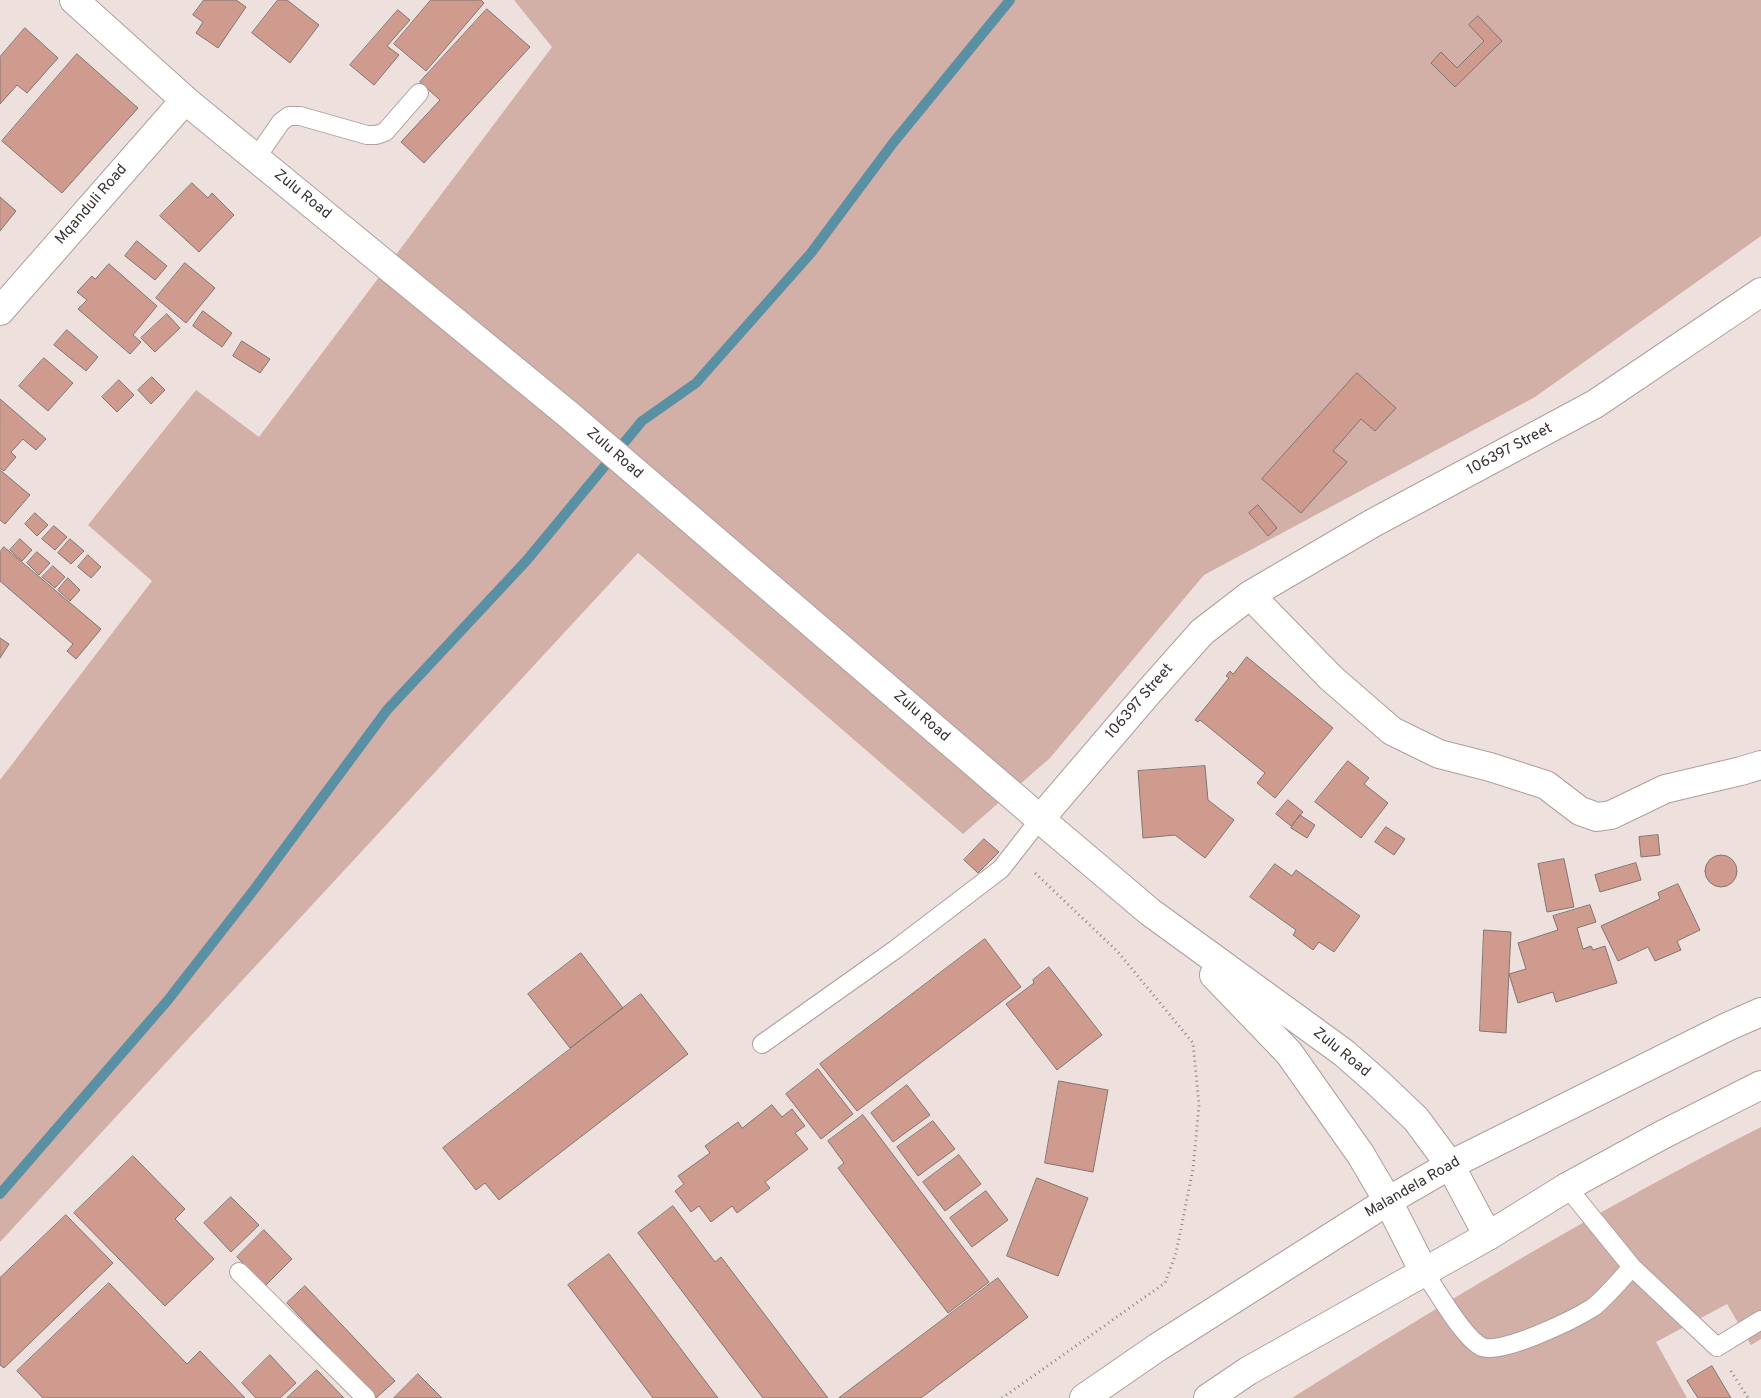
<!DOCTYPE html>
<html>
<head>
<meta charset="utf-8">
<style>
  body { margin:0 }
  canvas { display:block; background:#eee0dd }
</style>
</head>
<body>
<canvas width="1761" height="1398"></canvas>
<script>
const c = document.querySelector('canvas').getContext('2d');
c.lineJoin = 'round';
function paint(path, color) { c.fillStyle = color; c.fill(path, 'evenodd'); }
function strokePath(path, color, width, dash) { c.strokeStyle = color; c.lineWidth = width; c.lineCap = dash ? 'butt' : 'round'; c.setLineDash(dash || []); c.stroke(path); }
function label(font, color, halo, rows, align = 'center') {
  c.font = font + ' Overpass,sans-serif'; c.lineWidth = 4; c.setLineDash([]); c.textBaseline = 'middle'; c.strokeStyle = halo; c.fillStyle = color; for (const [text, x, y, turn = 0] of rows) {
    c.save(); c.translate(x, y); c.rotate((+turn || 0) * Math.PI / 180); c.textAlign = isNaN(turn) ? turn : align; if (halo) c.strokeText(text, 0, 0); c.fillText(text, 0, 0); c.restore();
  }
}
const green = new Path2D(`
  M514,0H1761V236L1535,397L1204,575L1050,758L963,834L638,553L0,1242V780L152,581L88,525L196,390L259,437L552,47Z
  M1761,1127V1339L1751,1345L1727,1304L1656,1342L1687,1398H1292C1445,1302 1599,1209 1761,1127Z`);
const stream = new Path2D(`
  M0,1194L168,1000L256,887L387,710L527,560L642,421L696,383L811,253L893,143L1010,0`);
const building = new Path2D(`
  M204,0H236L246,7L218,48L196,33L203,22L193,15Z
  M278,0H287L319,25L290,63L252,33Z
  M431,0H481L484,3L426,71L394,44Z
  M487,9L530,47L424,163L401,142L440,100L420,82Z
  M398,10L410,20L387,46L399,55L374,85L350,65Z
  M1478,16L1502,41L1455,87L1431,63L1441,52L1457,68L1484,41L1469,25Z
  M25,28L58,58L27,93L17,85L0,104V57Z
  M77,54L138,108L62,193L2,141Z
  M192,183L208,198L212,193L234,215L199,252L160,216Z
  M0,197L16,211L0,231Z
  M137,241L167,266L155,280L125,256Z
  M185,263L215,288L186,323L156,298Z
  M109,264L157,306L133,335L141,342L130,354L78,309L87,300L77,292L92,276L95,279Z
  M203,311L232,333L222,347L193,326Z
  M167,314L180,328L155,352L141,338Z
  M67,330L98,357L86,371L54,345Z
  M242,341L270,359L260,373L233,356Z
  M44,358L73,383L48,411L19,386Z
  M1357,373L1396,408L1375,431L1361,419L1333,451L1347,462L1301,513L1262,479Z
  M152,377L165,390L151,404L138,390Z
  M119,380L134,395L117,412L102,397Z
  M0,399L46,439L36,450L23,439L11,452L16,457L4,471L0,468Z
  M0,470L30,495L5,524L0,520Z
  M1258,505L1277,528L1268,536L1249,513Z
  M35,513L48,525L37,536L25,524Z
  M54,526L67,537L55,550L42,539Z
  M20,539L32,550L22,561L10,550Z
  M70,539L84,551L71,564L58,553Z
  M4,547L101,629L76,659L67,651L73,644L0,581V552Z
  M37,552L50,563L39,575L27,563Z
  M88,555L101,567L91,578L78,567Z
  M53,566L65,577L55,588L42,577Z
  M68,578L80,590L70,601L58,590Z
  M0,638L9,644L0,658Z
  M1247,657L1333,728L1275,798L1257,783L1265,773L1200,720L1198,722L1195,720L1229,678L1226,676L1230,671L1233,674Z
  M1348,761L1369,778L1364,784L1388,803L1361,838L1315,802Z
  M1205,766L1208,800L1234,820L1205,858L1175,835L1143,838L1138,771Z
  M1288,800L1303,812L1291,826L1276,814Z
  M1300,815L1315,825L1307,838L1291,828Z
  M1386,827L1405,839L1394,855L1375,842Z
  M1658,835L1660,855L1641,857L1639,837Z
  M984,839L999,852L978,873L964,860Z
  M1705 871a16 16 0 1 1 32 0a16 16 0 1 1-32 0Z
  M1564,859L1574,907L1547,912L1538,864Z
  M1636,863L1641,880L1600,892L1595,875Z
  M1275,864L1292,876L1296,870L1360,916L1334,952L1319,942L1313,950L1293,935L1296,930L1250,897Z
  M1678,884L1700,930L1677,941L1681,950L1655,961L1648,947L1618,961L1601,926L1660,899L1658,893Z
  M1590,905L1596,922L1577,928L1583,949L1591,946L1593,950L1605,946L1617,983L1556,1002L1553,992L1518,1003L1509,974L1526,969L1518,943L1558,930L1553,916Z
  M1484,930L1511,932L1506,1033L1480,1031Z
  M985,939L1021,987L857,1111L820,1064Z
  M581,953L623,1008L570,1048L528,994Z
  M1049,967L1102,1035L1057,1070L1006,1004L1034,983L1033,980Z
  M641,994L688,1054L499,1200L485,1183L476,1190L443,1148Z
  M818,1069L853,1114L821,1139L786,1094Z
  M1059,1081L1108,1090L1093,1172L1045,1163Z
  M907,1085L930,1115L893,1142L871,1113Z
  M772,1105L782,1117L792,1109L805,1126L795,1133L808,1149L765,1182L770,1188L737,1213L732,1206L711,1222L699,1206L691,1212L675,1191L684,1184L678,1176L710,1153L705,1146L738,1122L742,1128Z
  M863,1115L989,1282L948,1313L838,1168L844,1163L828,1141Z
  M933,1121L955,1149L918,1176L897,1147Z
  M959,1155L981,1184L945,1211L923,1182Z
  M133,1156L185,1209L175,1219L214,1259L165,1306L74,1213Z
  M1037,1178L1088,1198L1058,1276L1007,1256Z
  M986,1191L1008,1220L972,1247L950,1218Z
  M231,1197L259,1225L231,1252L204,1223Z
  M673,1206L715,1262L721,1257L828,1398H763L638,1233Z
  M66,1215L113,1263L4,1368L0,1365V1278Z
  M264,1230L292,1259L265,1286L237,1257Z
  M609,1254L718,1398H653L568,1285Z
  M998,1278L1028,1317L921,1398H839Z
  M109,1283L187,1364L200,1351L245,1398H43L17,1371Z
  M305,1286L395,1381L376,1398L287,1303Z
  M270,1355L296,1383L280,1398H256L242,1383Z
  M1712,1366L1731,1398H1698L1687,1381Z
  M317,1370L344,1398H287Z
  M418,1374L442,1398H394Z`);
const path = new Path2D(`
  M1731,1371L1748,1398
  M1002,1398L1165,1283L1176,1253L1193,1169L1199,1105L1193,1043L1118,952L1033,871`);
const service = new Path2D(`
  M256,158L281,122L289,116H300L367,135H376L385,132L419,93
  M762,1044L896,949L1001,869L1040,819
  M1567,1187L1632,1267L1717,1347L1761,1320
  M239,1272L366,1398
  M1424,1272C1436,1289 1464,1339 1482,1347C1501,1355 1573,1320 1592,1308C1603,1301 1622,1278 1632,1267`);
const minor = new Path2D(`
  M0,311L185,100
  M1250,595L1331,678L1392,731L1439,754L1490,767L1546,785L1580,811L1597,817L1611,815L1665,789L1741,771L1761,765
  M1040,819L1147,694L1202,632L1250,595L1373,523L1595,404L1761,292`);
const tertiary = new Path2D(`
  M74,0L185,100L569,415L1040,819L1150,912L1344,1053L1377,1082L1416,1119L1450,1165L1488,1236
  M1214,975L1289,1053L1361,1155L1388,1201L1424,1272`);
const secondary = new Path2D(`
  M1084,1398L1158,1347L1388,1201L1450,1165L1727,1027L1761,1012
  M1208,1398L1248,1371L1488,1236L1567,1187L1662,1135L1761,1085`);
const streetNames = [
  ["Zulu Road",302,195,39],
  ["Mqanduli Road",92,205,-49],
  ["106397 Street",1510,450,-28],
  ["Zulu Road",614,454,41],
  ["106397 Street",1140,702,-49],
  ["Zulu Road",921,717,41],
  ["Zulu Road",1341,1053,39],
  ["Malandela Road",1413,1188,-30]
];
paint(green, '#d2afa7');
strokePath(stream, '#5a90a4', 10);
paint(building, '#ce9b8e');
strokePath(building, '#817571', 1);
strokePath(service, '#ada09d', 20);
strokePath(minor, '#ada09d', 30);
strokePath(tertiary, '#ada09d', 30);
strokePath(secondary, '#ada09d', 30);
strokePath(path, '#8c8380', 3, [1, 4]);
strokePath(service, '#fff', 18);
strokePath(minor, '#fff', 28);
strokePath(tertiary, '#fff', 28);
strokePath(secondary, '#fff', 28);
label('15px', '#393432', '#fff', streetNames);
</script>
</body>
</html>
